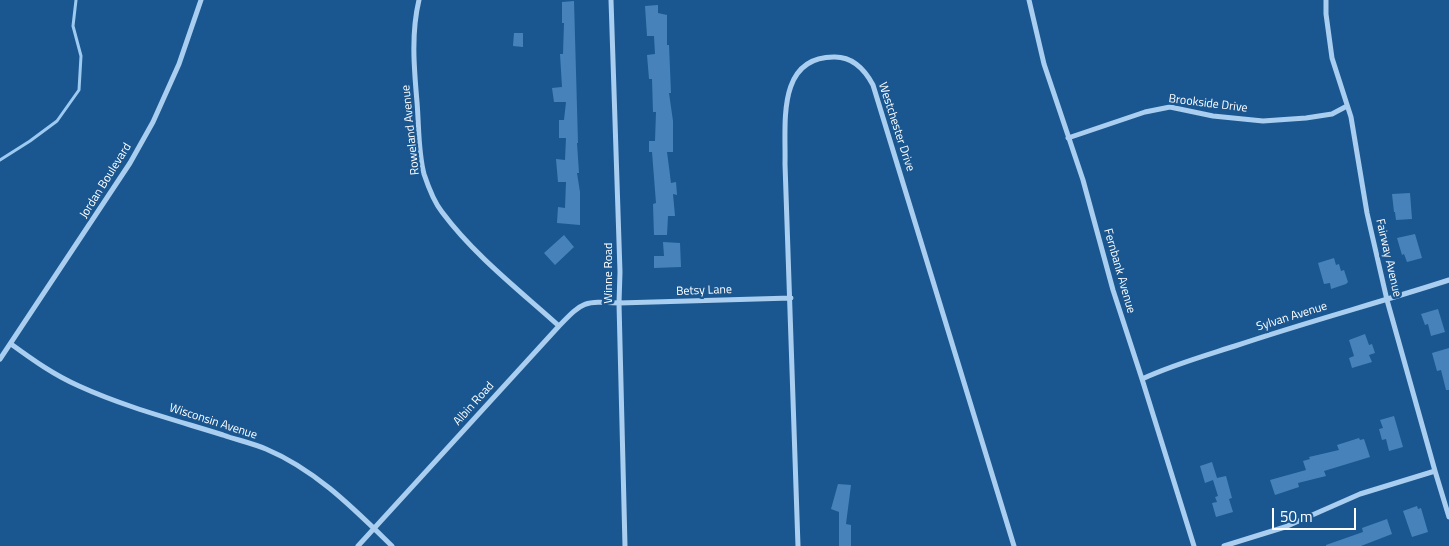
<!DOCTYPE html>
<html>
<head>
<meta charset="utf-8">
<style>
  body { margin:0 }
  #map { position:relative; width:1449px; height:546px; overflow:hidden; background:#1a5791; font-family:"Titillium Web",sans-serif }
  canvas { display:block }
  .scale { position:absolute; left:1272px; top:508px; width:84px; height:22px; box-sizing:border-box; border:2px solid #fff; border-top:0; padding-left:6px; font-size:15px; line-height:18px; white-space:nowrap; color:#fff; -webkit-text-stroke:4px #1a5791; paint-order:stroke }
</style>
</head>
<body>
<div id="map">
<canvas width="1449" height="546"></canvas>
<div class="scale">50 m</div>
</div>
<script>
const c = document.querySelector('canvas').getContext('2d');
c.lineJoin = 'round';
function strokePath(path, color, width, dash) { c.strokeStyle = color; c.lineWidth = width; c.lineCap = dash ? 'butt' : 'round'; c.setLineDash(dash || []); c.stroke(path); }
function paint(path, color) { c.fillStyle = color; c.fill(path, 'evenodd'); }
function label(font, color, halo, rows, align = 'center') {
  c.font = font + ' "Titillium Web",sans-serif'; c.lineWidth = 5; c.setLineDash([]); c.textBaseline = 'middle'; c.strokeStyle = halo; c.fillStyle = color; for (const [text, x, y, turn = 0] of rows) {
    c.save(); c.translate(x, y); c.rotate((+turn || 0) * Math.PI / 180); c.textAlign = isNaN(turn) ? turn : align; if (halo) c.strokeText(text, 0, 0); c.fillText(text, 0, 0); c.restore();
  }
}
const stream = new Path2D(`
  M0,160L30,141L57,121L79,90L81,56L73,26L76,0`);
const building = new Path2D(`
  M574,1L578,143H577L579,173H577L580,192V225L557,223L558,207L565,208L566,182H558L556,159L565,160L566,138H559V120H564L566,102H554L552,88L562,87L560,54H563L564,23H562V2Z
  M658,5V13L667,15V45H669L671,93H669L673,121V152H667L671,183L676,182L677,195L673,194L675,216H668L667,235H654L653,204L656,203L652,152H649V141H655L656,112H653L652,79H649L647,55L655,54L654,36H647L645,6Z
  M514,33H523V47L513,46Z
  M1410,193L1412,219L1396,220L1395,212H1394L1392,194Z
  M1415,234L1422,258L1407,262L1404,254L1402,255L1397,238Z
  M564,235L574,247L555,265L544,253Z
  M663,242L680,243L681,267L654,268V256H664Z
  M1334,258L1336,265L1339,264L1341,271L1344,270L1348,282L1346,284L1331,289L1330,283L1324,284L1318,263Z
  M1438,309L1445,332L1431,336L1428,324L1425,325L1421,314Z
  M1365,334L1369,345L1372,344L1375,353L1369,355L1372,362L1352,368L1349,358L1354,356L1349,340Z
  M1449,348V390H1446L1441,370L1437,371L1432,353Z
  M1394,416L1403,447L1389,451L1386,439L1382,440L1379,429L1383,428L1380,420Z
  M1359,438L1360,440L1364,439L1370,457L1324,471L1326,476L1298,483L1299,487L1275,495L1270,480L1306,470L1303,461L1310,459L1309,457L1339,450L1337,445Z
  M1212,462L1217,478L1226,476L1232,498L1229,499L1233,512L1216,517L1212,503L1217,502L1215,497L1218,496L1213,480L1205,483L1200,466Z
  M838,484L851,485L846,524L851,525V546H839V512L831,509Z
  M1417,506L1418,509L1421,508L1428,532L1412,537L1403,511Z
  M1387,519L1392,534L1361,546H1326V545L1363,532L1362,528Z`);
const minor = new Path2D(`
  M419,0C411,33 414,68 417,102C419,125 418,152 424,174C428,186 434,202 442,212C474,255 519,290 559,326
  M611,0L620,272L619,303L625,546
  M1029,0L1044,64L1083,180L1113,290L1142,379L1194,546
  M1326,0V14L1332,58L1351,117L1367,213L1387,300L1435,471L1449,517
  M1068,138L1145,112L1170,107L1213,116L1263,121L1306,118L1332,114L1347,106
  M11,344C33,360 54,375 79,386C125,407 175,420 223,435C237,440 252,443 266,449C316,470 354,509 392,546
  M0,359L130,163L153,122L179,64L201,0
  M1142,379C1172,365 1204,356 1235,346C1306,322 1378,303 1449,280
  M358,546L559,326C583,301 584,301 619,303L791,298
  M798,546L785,164C786,124 776,56 835,57C853,57 865,70 873,85L1014,546
  M1224,546L1285,527L1360,494L1435,471`);
const streetNames = [
  ["Brookside Drive",1208,104,7],
  ["Westchester Drive",896,127,72],
  ["Roweland Avenue",411,130,-96],
  ["Jordan Boulevard",106,181,-58],
  ["Fairway Avenue",1388,258,77],
  ["Fernbank Avenue",1119,271,74],
  ["Winne Road",609,273,-90],
  ["Betsy Lane",704,291,-2],
  ["Sylvan Avenue",1292,317,-17],
  ["Albin Road",474,404,-48],
  ["Wisconsin Avenue",213,422,18]
];
strokePath(stream, '#9dcaf1', 3);
paint(building, '#4783ba');
strokePath(minor, '#aaceef', 5);
label('12px', '#fff', '#1a5791', streetNames);
</script>
</body>
</html>
